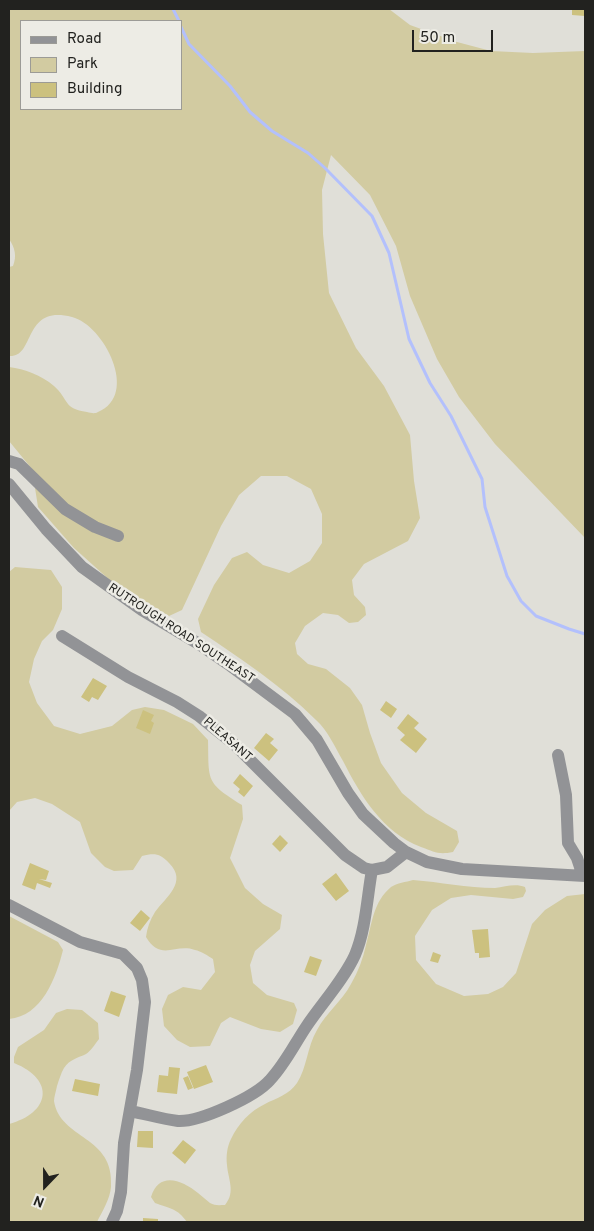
<!DOCTYPE html>
<html>
<head>
<meta charset="utf-8">
<style>
  body { margin:0 }
  #map { position:relative; width:594px; height:1231px; overflow:hidden; background:#e0dfd8; font-family:Overpass,sans-serif }
  canvas { display:block }
  .frame { position:absolute; inset:0; border:10px solid #22221f; pointer-events:none }
  .legend { position:absolute; left:20px; top:20px; width:162px; height:90px; box-sizing:border-box; background:#edece5; border:1px solid #9c9b96; margin:0; padding:6px 9px; list-style:none; font-size:15px; color:#22221f }
  .legend li { display:flex; align-items:center; gap:10px; height:25px }
  .legend b { width:25px; border:1px solid #9c9b96 }
  .north { position:absolute; left:20px; top:1161px; width:50px; height:50px; -webkit-text-stroke:4px #edece5; paint-order:stroke; rotate:202deg; font-size:14px; font-weight:700; line-height:20px; text-align:center; color:#22221f }
  .north::after { content:''; display:block; margin:auto; width:18px; height:22px; background:#22221f; clip-path:polygon(50% 0,100% 100%,50% 72%,0 100%) }
  .scale { position:absolute; left:412px; top:30px; width:81px; height:22px; box-sizing:border-box; border:2px solid #22221f; border-top:0; padding-left:6px; font-size:15px; line-height:18px; white-space:nowrap; color:#22221f; -webkit-text-stroke:4px #edece5; paint-order:stroke }
</style>
</head>
<body>
<div id="map">
<canvas width="594" height="1231"></canvas>
<div class="frame"></div>
<ul class="legend">
<li><b style="height:6px;background:#929396"></b>Road</li>
<li><b style="height:14px;background:#d2cba1"></b>Park</li>
<li><b style="height:14px;background:#ccc17f"></b>Building</li>
</ul>
<div class="north">N</div>
<div class="scale">50 m</div>
</div>
<script>
const c = document.querySelector('canvas').getContext('2d');
c.lineJoin = 'round';
function paint(path, color) { c.fillStyle = color; c.fill(path, 'evenodd'); }
function strokePath(path, color, width, dash) { c.strokeStyle = color; c.lineWidth = width; c.lineCap = dash ? 'butt' : 'round'; c.setLineDash(dash || []); c.stroke(path); }
function label(font, color, halo, rows, align = 'center') {
  c.font = font + ' Overpass,sans-serif'; c.lineWidth = 5; c.setLineDash([]); c.textBaseline = 'middle'; c.strokeStyle = halo; c.fillStyle = color; for (const [text, x, y, turn = 0] of rows) {
    c.save(); c.translate(x, y); c.rotate((+turn || 0) * Math.PI / 180); c.textAlign = isNaN(turn) ? turn : align; if (halo) c.strokeText(text, 0, 0); c.fillText(text, 0, 0); c.restore();
  }
}
const green = new Path2D(`
  M9,9H389L410,25L457,42L491,51L533,53L585,51V538L495,444L459,397L437,359L410,296L396,246L370,195L331,155L322,190L323,234L329,293L356,348L384,386L410,435L414,481L420,518L408,541L364,564L352,580L354,595L365,607L366,615L358,622L349,623L338,615L323,613L305,626L295,643L297,654L308,664L326,669L350,688L362,705L370,733L381,763L402,793L426,813L457,831L459,842L453,852C438,855 435,852 421,847C382,832 361,796 343,761C335,747 328,731 316,720C281,685 241,659 201,632L198,619L214,585L232,558L247,552L263,565L289,573L310,561L322,543V514L311,489L287,476H261L239,495L221,526L182,610L169,616L113,583L74,548L38,507L32,469L9,441V367C25,369 41,375 54,386C69,399 63,409 87,412C91,413 95,414 98,412C140,395 104,325 72,317C22,304 36,358 9,356V267L13,266C17,256 15,248 9,239ZM21,21H181V109H21Z
  M15,567L51,570L62,587V609L53,630L42,641L34,659L29,682L37,703L54,726L80,734L112,726L132,710L145,707L164,710L193,724L208,740C209,781 205,782 242,805L243,819L230,858L245,888L263,904L282,915L280,929L255,951L250,965L253,983L267,995L294,1003L297,1010L293,1024L280,1032L261,1029L230,1017L221,1023L210,1046L190,1047L177,1040L164,1026L162,1009L168,995L183,987L201,990L215,972L213,959C208,956 201,951 195,950C175,943 161,962 146,937C147,928 150,920 155,912C166,897 188,882 169,863C160,853 154,853 142,856L133,870L114,871L105,867L91,853L80,822L52,804L35,798L17,802L9,811V572Z
  M413,880C440,882 467,888 495,888C505,887 515,883 525,887L526,891L523,897L513,899L471,895L451,898L432,910L415,936L416,960L436,984L464,996L488,994L503,987L516,973L532,924L545,910L567,896L585,894V1222H187C177,1208 171,1209 155,1203L151,1197C159,1171 182,1180 198,1193C202,1196 206,1200 210,1203C215,1206 220,1205 225,1205C236,1192 228,1179 227,1165C226,1156 227,1147 231,1139C238,1124 250,1111 265,1104C276,1098 289,1095 297,1083C307,1068 307,1047 317,1030C326,1013 342,1001 351,984C358,972 363,959 366,945C372,924 373,902 391,887C397,883 406,882 413,880Z
  M9,916L58,942L63,950C56,978 42,1016 9,1019Z
  M67,1009L82,1010L98,1023L99,1039C95,1044 91,1051 86,1054C78,1058 70,1059 64,1068C61,1073 59,1080 57,1086C56,1091 54,1097 54,1101C60,1140 115,1135 111,1187C110,1199 102,1212 97,1222H9V1124C50,1113 56,1080 14,1063V1057L18,1047L44,1030L56,1013Z`);
const stream = new Path2D(`
  M173,9L179,21
  M181,27L189,44L230,86L250,112L272,131L308,153L325,168L372,216L389,253L409,339L430,383L451,416L482,479L485,507L507,576L521,601L536,616L569,629L585,634`);
const building = new Path2D(`
  M572,9H585V16L572,15Z
  M93,678L107,686L98,700L92,697L89,702L81,697Z
  M386,701L397,709L391,718L380,710Z
  M143,710L154,715L151,721L154,723L150,734L136,728Z
  M408,714L419,723L414,728L427,739L416,753L400,740L405,735L397,728Z
  M266,733L274,739L270,743L278,750L269,761L254,748Z
  M240,774L253,786L244,797L238,792L240,789L233,783Z
  M280,835L288,843L280,852L272,844Z
  M30,863L49,871L46,880L39,879L52,883L50,888L37,883L35,890L22,885Z
  M336,873L349,891L336,901L322,884Z
  M141,910L150,918L140,931L130,923Z
  M488,929L490,957L479,958V953H475L472,930Z
  M433,952L441,955L438,963L430,961Z
  M310,956L322,960L316,976L304,972Z
  M111,991L126,996L119,1017L104,1011Z
  M206,1065L213,1082L194,1089L187,1072Z
  M169,1067L180,1068L177,1094L157,1092L159,1075L168,1076Z
  M188,1076L193,1088L188,1090L183,1078Z
  M75,1079L100,1084L98,1096L72,1091Z
  M138,1131H153V1148L137,1147Z
  M183,1140L196,1150L185,1164L172,1153Z
  M143,1218L158,1219V1222H143Z`);
const minor = new Path2D(`
  M9,461L19,464L65,509L95,527L118,536
  M9,484L46,529L82,567L142,610L199,644L228,664L295,714L317,740L348,793L363,814L394,843L406,852L427,862L462,869L585,876
  M62,636L128,677L177,702L199,716L234,744L345,855L364,868L372,870
  M558,755L566,795L568,843L577,858L583,876
  M9,905L80,942L123,954L137,968L142,980L145,1002L137,1070L124,1143L121,1192L117,1211L112,1222
  M130,1111C146,1114 162,1119 178,1121C200,1122 255,1097 270,1080C285,1064 294,1045 306,1027C322,1003 343,981 355,955C366,929 367,897 372,870L387,867L406,852`);
const streetNames = [
  ["RUTROUGH ROAD SOUTHEAST",181,634,33],
  ["PLEASANT",227,740,41]
];
paint(green, '#d2cba1');
strokePath(stream, '#b3c0fc', 3);
paint(building, '#ccc17f');
strokePath(minor, '#929396', 12);
label('12px', '#22221f', '#edece5', streetNames);
</script>
</body>
</html>
